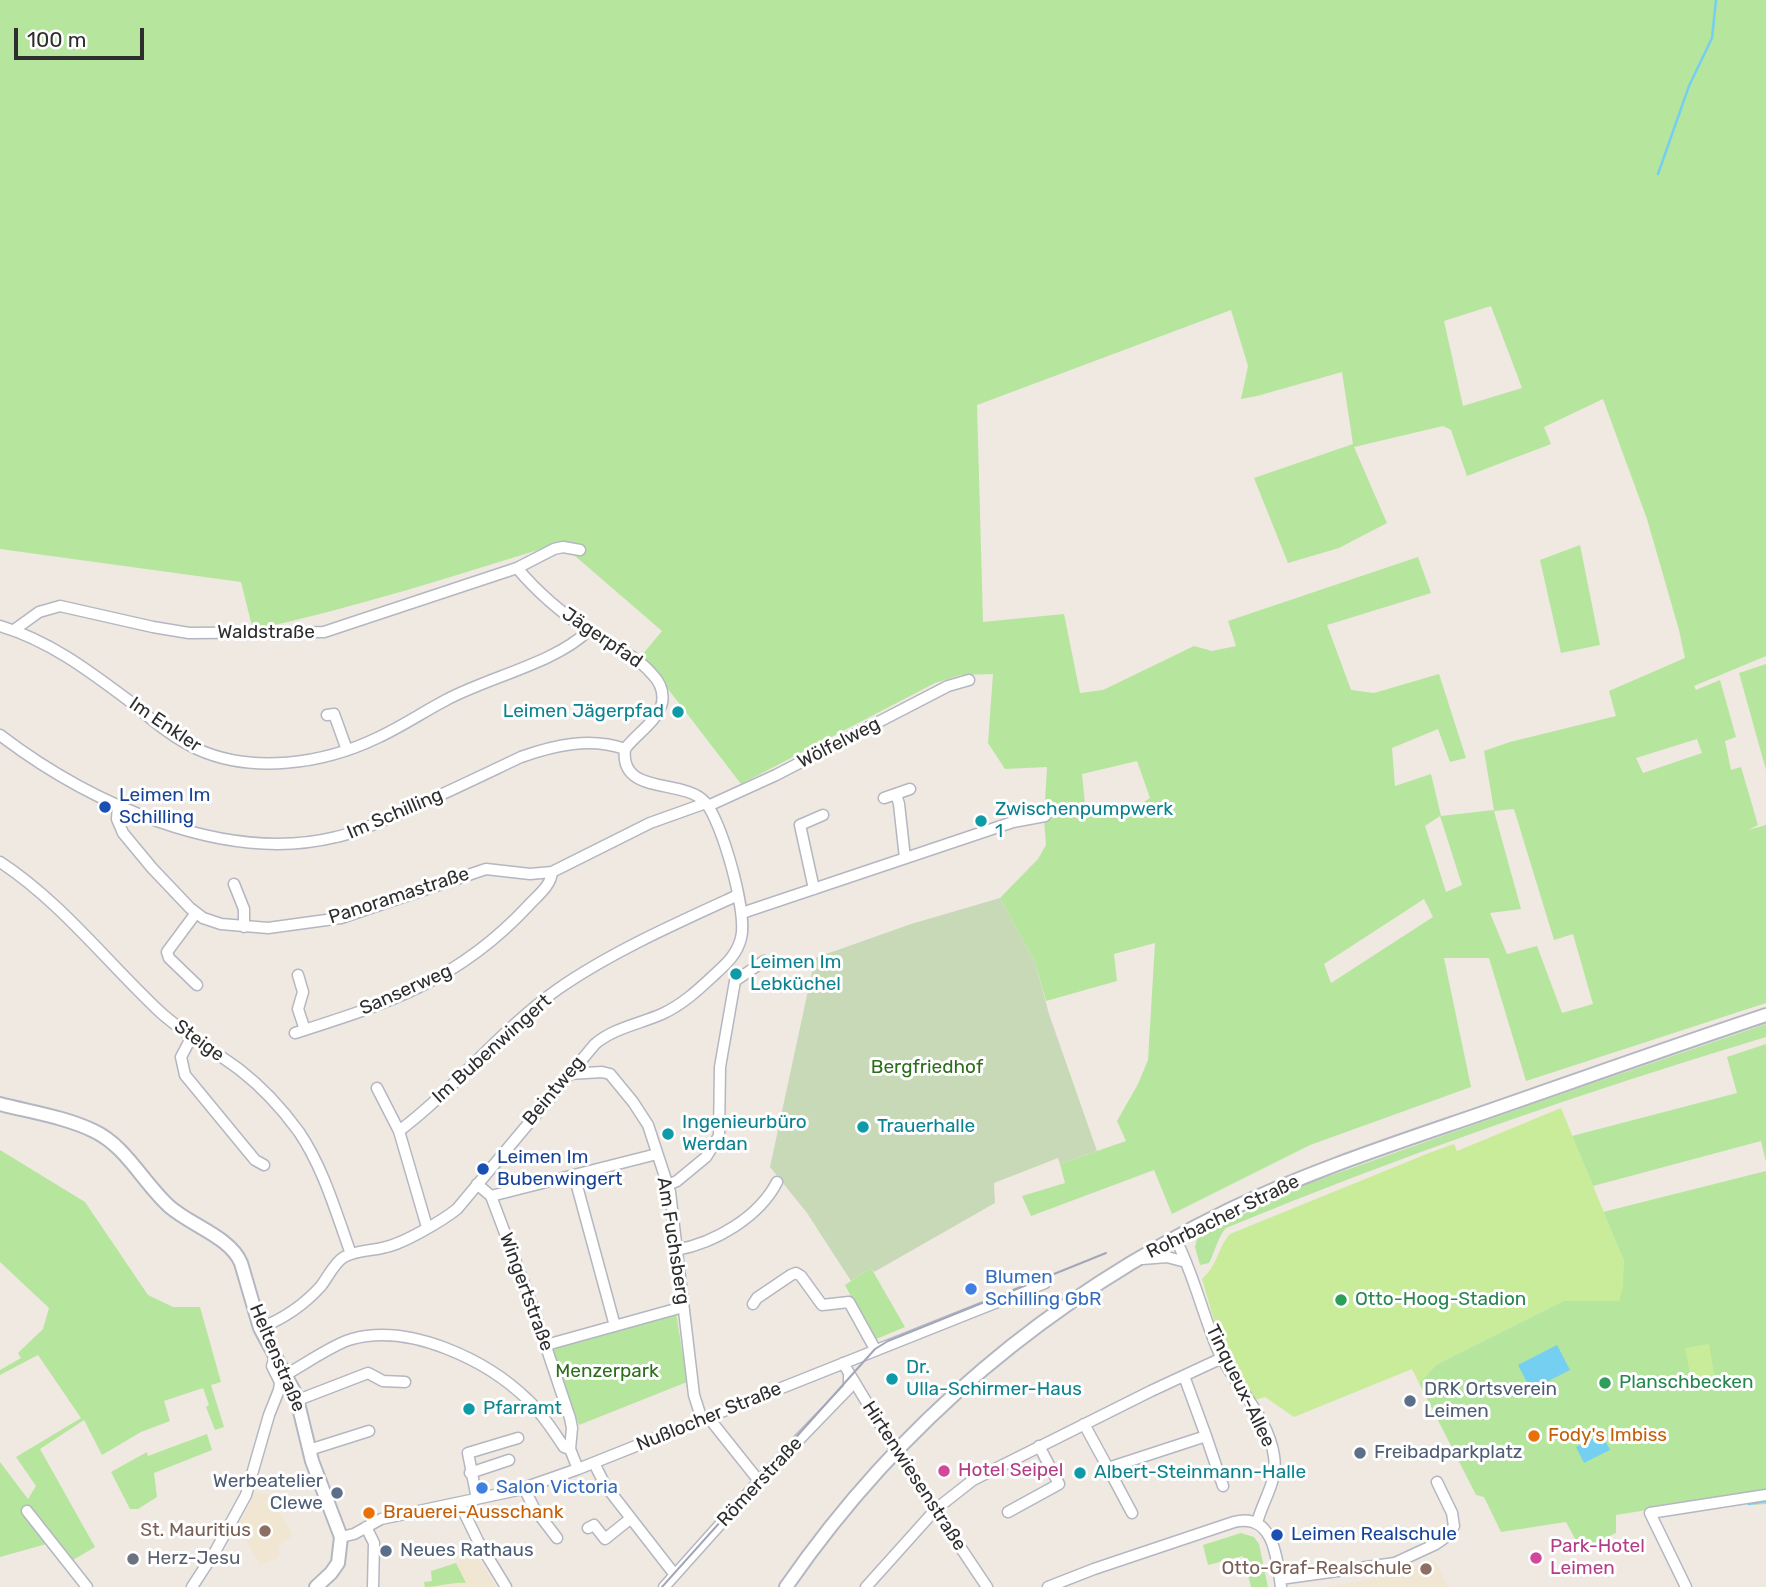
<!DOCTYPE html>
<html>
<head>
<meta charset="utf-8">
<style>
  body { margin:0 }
  #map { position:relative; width:1766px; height:1587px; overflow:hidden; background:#efe9e1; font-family:Rubik,sans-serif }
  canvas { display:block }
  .scale { position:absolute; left:14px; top:28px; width:130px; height:32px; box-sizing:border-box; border:4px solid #2e2e2e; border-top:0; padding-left:9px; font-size:21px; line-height:24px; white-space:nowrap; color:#2e2e2e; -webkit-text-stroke:5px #fff; paint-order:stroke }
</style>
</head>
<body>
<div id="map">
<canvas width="1766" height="1587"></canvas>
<div class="scale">100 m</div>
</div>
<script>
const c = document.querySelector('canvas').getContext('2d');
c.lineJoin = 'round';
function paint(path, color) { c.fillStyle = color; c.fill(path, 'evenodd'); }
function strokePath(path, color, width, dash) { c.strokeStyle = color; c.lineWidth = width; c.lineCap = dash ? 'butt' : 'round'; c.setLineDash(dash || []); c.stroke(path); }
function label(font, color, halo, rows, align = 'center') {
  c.font = font + ' Rubik,sans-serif'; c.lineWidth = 6; c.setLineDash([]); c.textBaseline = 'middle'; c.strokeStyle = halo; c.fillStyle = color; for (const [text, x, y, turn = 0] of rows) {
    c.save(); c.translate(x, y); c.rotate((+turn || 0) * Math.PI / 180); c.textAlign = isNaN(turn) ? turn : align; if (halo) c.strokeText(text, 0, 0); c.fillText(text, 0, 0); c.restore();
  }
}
const education = new Path2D(`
  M254,1492L270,1495L293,1536L278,1545L279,1555L274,1561L271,1560L261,1566L237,1525L248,1508Z
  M475,1552L496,1587H425L424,1582L431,1581V1571L456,1563Z
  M1434,1559L1448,1587H1326L1394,1576Z`);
const green = new Path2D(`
  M0,0H1766V656L1694,686L1696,690L1720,680L1736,737L1725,741L1731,770L1741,767L1758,825L1748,830L1766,825V1003L1526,1081L1489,958H1444L1471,1087L1310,1145L1172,1214L1154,1170L1031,1216L1022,1196L1065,1183L1060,1164L1126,1141L1117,1121L1138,1084L1148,1060L1155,943L1114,954L1117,981L1046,1001L1035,962L1000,898L1038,859L1046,845L1044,819L1047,767L1005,769L988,743L993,674L961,675L935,683L741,784L642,655L662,631L560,543C458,575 357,607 253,630L241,582L0,549ZM1491,306L1522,388L1463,406L1444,321ZM1231,310L1248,366L1241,399L1257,396L1342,372L1353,444L1254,478L1288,563L1339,548L1387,523L1354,447L1443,426L1451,430L1467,476L1551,444L1544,427L1603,399L1647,519L1679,630L1685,658L1609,691L1616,716L1510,742L1484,751L1494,810L1441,816L1431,774L1395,786L1392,748L1438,729L1450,762L1466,758L1439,674L1374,693L1351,690L1327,625L1431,593L1418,557L1228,621L1236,646L1212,651L1194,646L1103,690L1080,693L1064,614L983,622L977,405ZM1697,739L1702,753L1643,773L1636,758ZM1137,761L1150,798L1142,803L1086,814L1082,774ZM1514,809L1554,940L1573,934L1593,1004L1562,1013L1537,946L1507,954L1490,913L1521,909L1494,811ZM1440,816L1462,885L1446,892L1425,826ZM1424,899L1433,917L1331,983L1324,964Z
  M1580,545L1600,645L1561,653L1540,560Z
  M1766,664V770L1739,673Z
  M1766,1024V1037C1583,1092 1403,1155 1226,1228C1218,1237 1215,1251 1209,1263L1200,1265L1195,1247L1197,1239L1263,1204L1307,1184L1535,1103Z
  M1766,1044V1162L1761,1141L1593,1186L1572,1136L1737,1093L1727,1057Z
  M0,1150L85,1202L148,1295L173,1307H200L221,1382L211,1385L224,1427L215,1430L206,1407L209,1405L203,1388L164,1401L170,1421L141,1432L102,1455L84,1420L40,1449L95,1547L68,1563L50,1543L0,1557V1462L28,1499L36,1486L16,1457L81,1418L38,1355L0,1375V1370L21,1358L18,1353L43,1329L49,1308L0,1262Z
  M1766,1171V1504L1753,1505V1493L1616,1515V1533L1581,1550L1566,1522L1501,1532L1484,1497L1476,1495L1419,1383L1437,1364L1563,1301H1619L1624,1261L1603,1212Z
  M871,1268L905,1327L874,1340L845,1285Z
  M676,1312L687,1382L579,1425L551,1347Z
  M207,1434L212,1450L154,1473L157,1497L138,1509H130L111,1472L147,1452L148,1456Z
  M1241,1533L1254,1537L1259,1544L1268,1587H1251L1243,1556L1208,1565L1203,1545Z
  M456,1563L466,1583C451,1582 439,1587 425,1587L424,1582L432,1581L431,1571Z`);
const cemetery = new Path2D(`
  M1000,898L1035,962L1049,1014L1097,1151L1060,1164L1058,1158L994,1183L995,1203L874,1272L871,1268L851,1281L807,1213L770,1167L815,958L911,924Z`);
const pitch = new Path2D(`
  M1561,1108L1624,1261L1623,1287L1619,1301H1563L1437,1364L1419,1383L1412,1369L1294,1417L1265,1397L1255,1400L1223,1351L1202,1279C1219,1263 1217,1249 1230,1234L1429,1153L1454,1144L1457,1151Z
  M1709,1344L1715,1380L1692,1384L1685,1348Z`);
const water = new Path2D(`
  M1557,1345L1570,1370L1531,1390L1518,1365Z
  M1602,1434L1610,1450L1584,1463L1576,1447Z`);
const stream = new Path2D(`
  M1658,174L1689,86L1712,38L1716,0
  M1749,1504L1766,1501`);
const street = new Path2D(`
  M0,626C48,640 88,670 128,700C149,717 171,737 197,749C252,774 323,764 377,738C401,727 423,712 446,700C489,677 555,663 588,631
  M14,630L39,612L60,606L153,627L189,633L324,632L517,568L554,549L563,547L580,550
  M327,715L334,714L347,750
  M0,735C88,802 223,865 336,837C360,832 383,820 405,811C444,794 483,775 521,757C555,745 590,737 625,749
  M896,794L899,804L905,858
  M884,798L910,789
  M118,805L117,819L123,833L152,868L190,908L203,918L221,924L268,928L341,918L486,869L530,874L552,872L650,823L706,803
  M708,806L776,775L948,686L969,680
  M0,862C61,902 106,961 159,1011C184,1034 213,1050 240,1070C262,1087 283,1110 299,1132C324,1169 336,1213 351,1254
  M234,884L244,909V927
  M814,889L800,825L823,815
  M196,913L167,952L169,958L197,985
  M742,913L1013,822L1045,816
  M298,975L303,992L298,1009L305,1030
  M295,1033C389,1003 458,981 528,906C537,896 551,886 552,872
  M191,1038L181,1057L185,1075L255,1160L264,1165
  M569,1074L602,1072L610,1074L633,1102L648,1125L670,1192L694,1395L702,1420
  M377,1088L399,1131C456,1088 500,1030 558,989C611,952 679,922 738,895
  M399,1131L427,1227
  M574,1175L615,1326
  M477,1184L491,1196L657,1154
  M668,1185L677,1181L706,1157L719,1136L720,1067L735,981L764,961
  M491,1196L532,1305L570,1418L572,1428L570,1449L578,1469
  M1175,1238C1193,1272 1202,1312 1217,1348C1233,1385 1268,1415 1274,1456C1278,1482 1263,1499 1257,1523
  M676,1250C715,1243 759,1217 777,1182
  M1142,1259L1167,1257L1186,1262
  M753,1304L757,1298L791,1275L796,1273L801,1276L822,1305L849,1302L875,1349
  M260,1328C283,1319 304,1305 321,1286C328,1277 334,1263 344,1257C356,1250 373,1251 386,1247C404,1243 442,1221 457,1209L595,1044C614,1028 639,1024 662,1014C682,1005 698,990 713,976C725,965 737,955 741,938C748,914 722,821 705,802C683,778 619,796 625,749C636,734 657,722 662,703C664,692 660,682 652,674C636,655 610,645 590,632C563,614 538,593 517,568
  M546,1345L683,1307
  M843,1363L896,1451L987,1587
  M285,1375C304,1365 333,1344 352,1339C410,1323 487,1360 528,1400C543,1414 553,1431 564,1447L570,1449
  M298,1400L368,1373L383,1381L405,1382
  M708,1417L759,1481
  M1084,1424L1108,1468L1206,1436L1184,1376
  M1206,1436L1223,1486
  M309,1450L369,1431
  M594,1463L605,1485L675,1575
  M1108,1468L1132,1513
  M470,1473L509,1460
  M524,1488L534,1508L557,1538
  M477,1499L468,1453L518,1438
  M460,1504L478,1541L506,1587
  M27,1511L87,1587
  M1008,1512L1059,1484L1039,1446
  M366,1527L374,1543L373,1587
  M588,1528L594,1525L605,1539L630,1519
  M341,1537L354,1534L381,1519L518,1490L578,1469L1045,1283
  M1280,1579L1395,1563L1436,1544L1446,1537L1454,1526L1452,1513L1437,1482
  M192,1587L216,1550L246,1495L269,1415L279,1390L280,1382L272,1366L275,1356
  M664,1587L759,1481L849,1388V1376
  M866,1587L936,1509L973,1480L1151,1391L1222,1358
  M1048,1587L1094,1569L1234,1522C1274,1512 1277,1559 1281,1587
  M1686,1587L1650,1513L1766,1495`);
const secondary = new Path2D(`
  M0,1104C31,1112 65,1117 94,1131C126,1146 144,1184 170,1207C192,1226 230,1237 241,1263L260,1328L296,1395L312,1461L341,1537L338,1563L331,1573L316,1587
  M786,1587C899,1423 1051,1296 1229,1210C1309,1171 1396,1143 1480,1114C1575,1081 1670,1047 1766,1015`);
const tram = new Path2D(`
  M662,1587L875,1349L888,1341L1106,1253`);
const markers = [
  [678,712,7,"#0f9aa8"],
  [105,807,7,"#1a4fb4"],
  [981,821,7,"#0f9aa8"],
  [736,974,7,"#0f9aa8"],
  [863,1127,7,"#0f9aa8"],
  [668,1134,7,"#0f9aa8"],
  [483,1169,7,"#1a4fb4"],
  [971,1289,7,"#3f7fe0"],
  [1341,1300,7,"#2e9e5b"],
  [892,1379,7,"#0f9aa8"],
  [1605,1383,7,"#2e9e5b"],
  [1410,1401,7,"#5c6f8a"],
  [469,1409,7,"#0f9aa8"],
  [1534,1436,7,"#e8710a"],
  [1360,1453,7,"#5c6f8a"],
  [944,1471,7,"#d1479c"],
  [1080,1473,7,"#0f9aa8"],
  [482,1488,7,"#3f7fe0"],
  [337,1493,7,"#5c6f8a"],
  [369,1513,7,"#e8710a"],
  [265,1531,7,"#8d6e63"],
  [1277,1535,7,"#1a4fb4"],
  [386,1551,7,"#5c6f8a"],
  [1536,1558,7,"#d1479c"],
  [133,1559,7,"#6b7280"],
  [1426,1569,7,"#8d6e63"]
];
const streetNames = [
  ["Waldstraße",266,633],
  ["Jägerpfad",602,638,34],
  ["Im Enkler",165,725,34],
  ["Wölfelweg",839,743,-27],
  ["Im Schilling",395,814,-23],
  ["Panoramastraße",399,896,-18],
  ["Sanserweg",406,990,-24],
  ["Steige",199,1041,36],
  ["Im Bubenwingert",492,1049,-42],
  ["Beintweg",554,1091,-50],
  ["Rohrbacher Straße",1223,1217,-26],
  ["Am Fuchsberg",673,1241,81],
  ["Wingertstraße",526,1292,70],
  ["Heltenstraße",277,1358,67],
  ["Tinqueux-Allee",1240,1386,64],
  ["Nußlocher Straße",709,1417,-22],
  ["Hirtenwiesenstraße",914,1476,57],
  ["Römerstraße",760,1482,-47]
];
const cultureNames = [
  ["Leimen Jägerpfad",664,712,"right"],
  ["Zwischenpumpwerk",995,810],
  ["1",995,832],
  ["Leimen Im",750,963],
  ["Lebküchel",750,985],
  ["Ingenieurbüro",682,1123],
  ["Werdan",682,1145],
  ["Trauerhalle",877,1127],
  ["Dr.",906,1368],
  ["Ulla-Schirmer-Haus",906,1390],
  ["Pfarramt",483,1409],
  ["Albert-Steinmann-Halle",1094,1473]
];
const transitNames = [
  ["Leimen Im",119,796],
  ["Schilling",119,818],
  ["Leimen Im",497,1158],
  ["Bubenwingert",497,1180],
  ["Leimen Realschule",1291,1535]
];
const parkNames = [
  ["Bergfriedhof",927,1068],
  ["Menzerpark",607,1372]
];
const shopNames = [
  ["Blumen",985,1278],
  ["Schilling GbR",985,1300],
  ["Salon Victoria",496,1488]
];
const leisureNames = [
  ["Otto-Hoog-Stadion",1355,1300],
  ["Planschbecken",1619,1383]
];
const serviceNames = [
  ["DRK Ortsverein",1424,1390],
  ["Leimen",1424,1412],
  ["Freibadparkplatz",1374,1453],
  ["Werbeatelier",323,1482,"right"],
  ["Clewe",323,1504,"right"],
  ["Neues Rathaus",400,1551]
];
const foodNames = [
  ["Fody's Imbiss",1548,1436],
  ["Brauerei-Ausschank",383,1513]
];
const hotelNames = [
  ["Hotel Seipel",958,1471],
  ["Park-Hotel",1550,1547],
  ["Leimen",1550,1569]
];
const educationNames = [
  ["St. Mauritius",251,1531],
  ["Otto-Graf-Realschule",1412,1569]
];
const worshipNames = [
  ["Herz-Jesu",147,1559]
];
paint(education, '#f0e6d1');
paint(green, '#b6e59e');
paint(cemetery, '#c8d9b8');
paint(pitch, '#c9ec9a');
paint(water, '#75cff0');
strokePath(stream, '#75cff0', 2.5);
strokePath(street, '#b4b7c1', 13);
strokePath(secondary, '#b4b7c1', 16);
strokePath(street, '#fff', 10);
strokePath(secondary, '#fff', 12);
strokePath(tram, '#a3a6b8', 2);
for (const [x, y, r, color] of markers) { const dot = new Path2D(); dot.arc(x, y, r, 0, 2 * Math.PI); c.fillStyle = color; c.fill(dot); strokePath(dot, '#fff', 2.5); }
label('19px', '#2e2e2e', '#fff', streetNames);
label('19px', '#0d838f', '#fff', cultureNames, 'left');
label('19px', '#164399', '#fff', transitNames, 'left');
label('19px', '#2c6e1b', '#fff', parkNames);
label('19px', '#366cbe', '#fff', shopNames, 'left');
label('19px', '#27864d', '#fff', leisureNames, 'left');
label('19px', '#4e5e75', '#fff', serviceNames, 'left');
label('19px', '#c56008', '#fff', foodNames, 'left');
label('19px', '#b23c85', '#fff', hotelNames, 'left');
label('19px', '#785e54', '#fff', educationNames, 'right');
label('19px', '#5b616d', '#fff', worshipNames, 'left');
</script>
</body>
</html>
